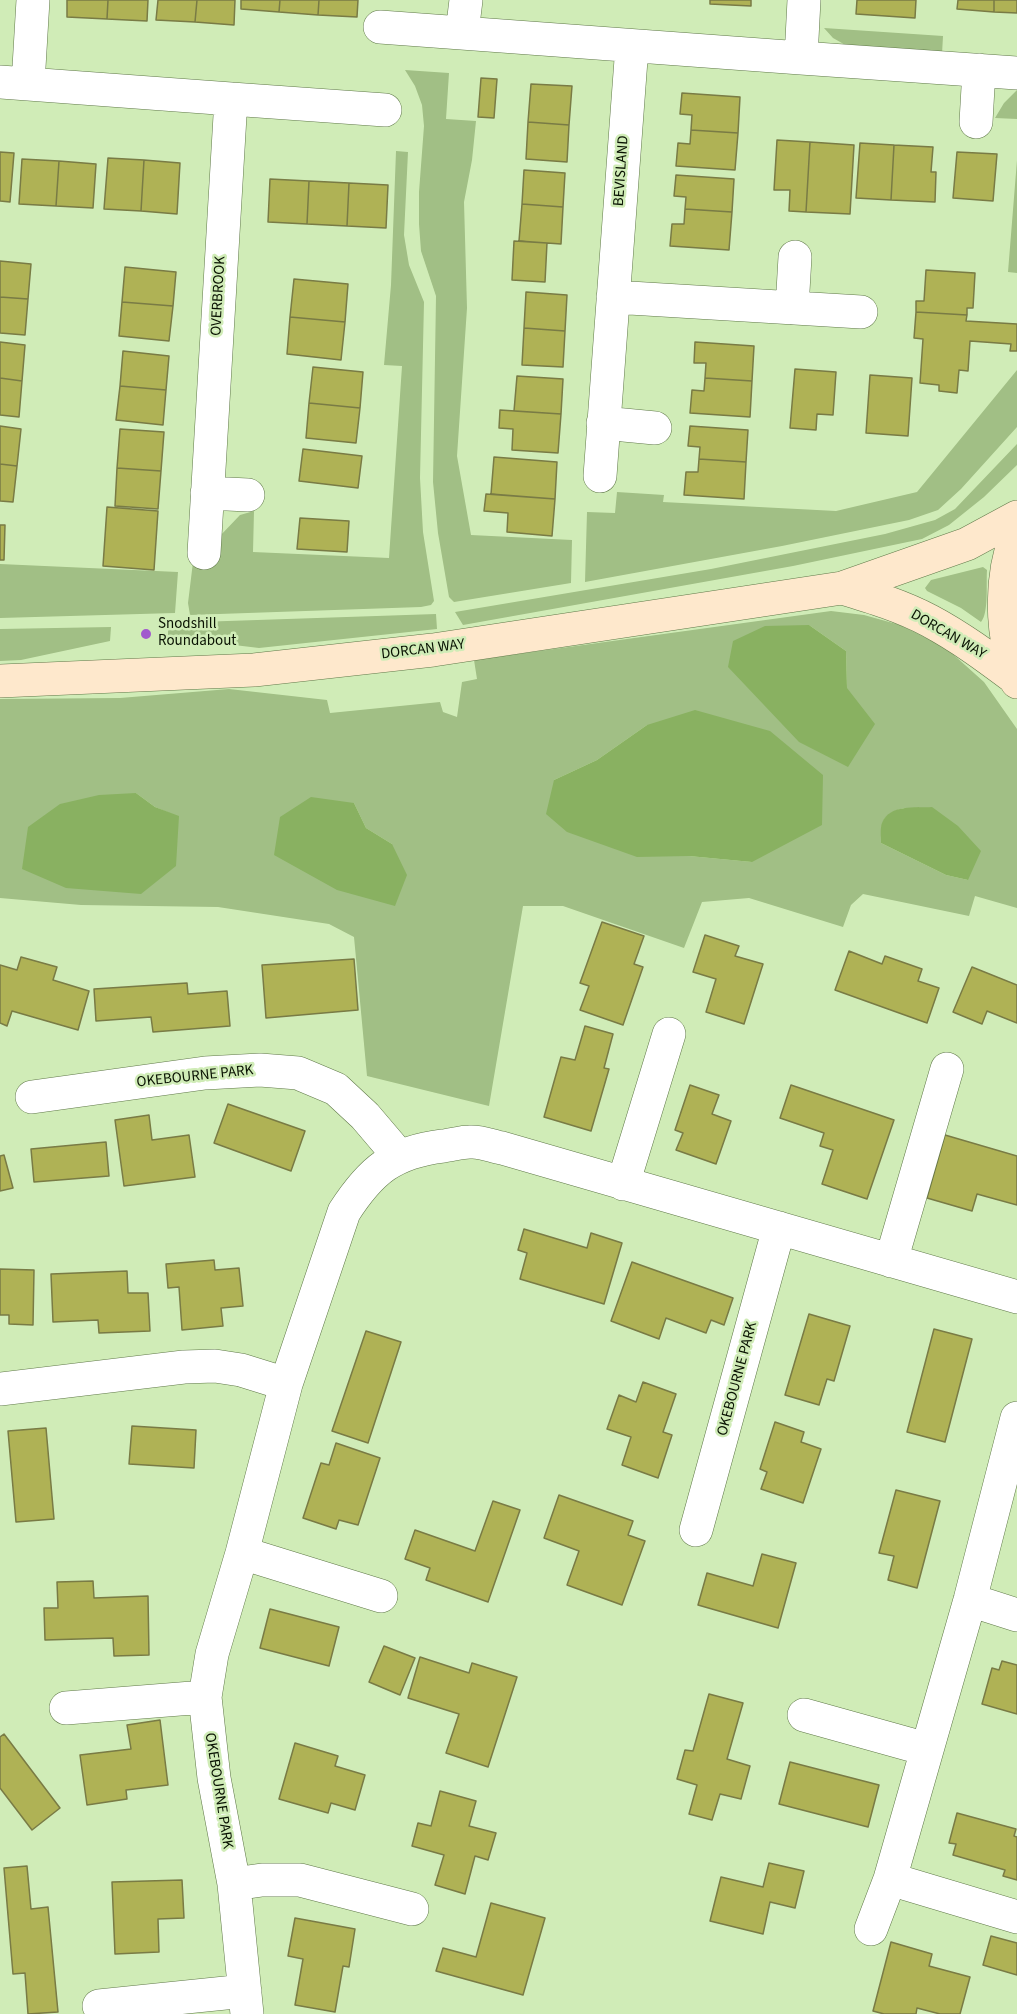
<!DOCTYPE html>
<html>
<head>
<meta charset="utf-8">
<style>
  body { margin:0 }
  canvas { display:block; background:#d0ecb7 }
</style>
</head>
<body>
<canvas width="1017" height="2014"></canvas>
<script>
const c = document.querySelector('canvas').getContext('2d');
c.lineJoin = 'round';
function paint(path, color) { c.fillStyle = color; c.fill(path, 'evenodd'); }
function strokePath(path, color, width, dash) { c.strokeStyle = color; c.lineWidth = width; c.lineCap = dash ? 'butt' : 'round'; c.setLineDash(dash || []); c.stroke(path); }
function label(font, color, halo, rows, align = 'center') {
  c.font = font + ' "Source Sans 3",sans-serif'; c.lineWidth = 5; c.setLineDash([]); c.textBaseline = 'middle'; c.strokeStyle = halo; c.fillStyle = color; for (const [text, x, y, turn = 0] of rows) {
    c.save(); c.translate(x, y); c.rotate((+turn || 0) * Math.PI / 180); c.textAlign = isNaN(turn) ? turn : align; if (halo) c.strokeText(text, 0, 0); c.fillText(text, 0, 0); c.restore();
  }
}
const green = new Path2D(`
  M824,28L943,36L942,54L849,47L833,38Z
  M405,70L449,73L446,119L476,121L472,160L464,202L467,308L457,456L471,535L572,540L571,583L454,602L449,597L438,533L433,482L436,296L421,251L419,224V192L424,126L422,105L415,86Z
  M1017,90V119L995,118L1004,103Z
  M396,151L408,152L404,235L409,265L424,302L420,478L423,532L434,601L431,605L421,607L190,615L188,603L193,562L216,565L219,537L240,515L254,511L253,552L389,558L402,366L384,365L391,285Z
  M1017,160V273L1008,272Z
  M1017,370V427L961,489L938,510L909,520L782,546L585,582L587,512L615,513L617,492L664,495L663,502L836,511L917,492Z
  M1017,444V465L984,497L949,525L922,539L793,566L463,625L455,612L711,569L885,534L935,520L955,509Z
  M0,564L178,572L175,613L0,618Z
  M983,567L987,570C986,583 989,613 981,622L961,608L927,591L925,588L931,580Z
  M831,611L864,615L900,625L946,648L984,682L1017,729V908L975,896L969,916L863,894L851,905L843,927L749,898L702,902L684,948L563,906H523L489,1106L367,1076L354,937L329,924L218,907L81,905L0,898V699L120,698L229,689L327,700L330,713L440,702L443,712L457,717L462,682L477,679L474,660ZM809,625L846,651L847,688ZM647,725L752,862L689,856L554,780L597,760ZM136,793L155,807L179,817L22,869ZM354,803L366,828L392,844L274,855ZM904,808L968,880L946,875L881,843C881,821 882,814 904,808Z
  M436,614L437,629L259,648L168,637V623Z
  M111,627L110,641L21,660L0,661V629Z`);
const forest = new Path2D(`
  M809,625L846,651L847,688L875,724L848,767L799,742L728,667L733,641L765,626Z
  M695,710L770,731L823,775L822,825L752,862L689,856L637,857L567,832L546,814L554,780L597,760L647,725Z
  M136,793L155,807L179,816L176,866L141,894L66,888L22,869L28,827L60,804L99,795Z
  M311,797L354,803L366,828L392,844L407,875L395,906L337,890L274,855L280,817Z
  M932,807L958,826L981,851L968,880L946,875L881,843C881,837 880,828 882,823C889,804 916,808 932,807Z`);
const building = new Path2D(`
  M67,0H108L107,19L67,17Z
  M108,0H148L147,21L107,19Z
  M158,0H197L195,22L156,20Z
  M197,0H235L234,25L195,22Z
  M241,0H280L279,12L241,9Z
  M280,0H319L318,15L279,12Z
  M319,0H358L357,17L318,15Z
  M710,0H751V6L710,4Z
  M857,0H916L915,18L856,14Z
  M958,0H994V12L957,9Z
  M994,0H1017V13L994,12Z
  M481,78L497,79L494,118L478,117Z
  M531,84L572,86L569,125L528,122Z
  M682,93L740,97L738,133L691,130L692,115L680,114Z
  M528,122L569,125L567,162L526,159Z
  M691,130L738,133L735,170L676,166L678,143L690,144Z
  M777,140L810,142L806,212L789,211L790,190H774Z
  M810,142L854,145L850,214L806,212Z
  M860,143L894,145L891,200L856,198Z
  M894,145L933,147L931,172H936L935,202L891,200Z
  M0,152L14,153L10,202L0,201Z
  M957,152L997,154L993,201L953,198Z
  M108,158L144,160L141,211L104,209Z
  M22,159L59,161L56,206L19,204Z
  M144,160L180,163L177,214L141,211Z
  M59,161L96,164L93,208L56,206Z
  M524,170L565,173L563,207L522,204Z
  M676,175L734,179L732,212L685,209L686,197L674,196Z
  M270,179L309,181L307,224L268,222Z
  M309,181L349,183L347,226L307,224Z
  M349,183L388,185L386,228L347,226Z
  M522,204L563,207L561,244L519,241Z
  M685,209L732,212L729,250L670,246L672,224H684Z
  M514,241L547,243L545,282L512,280Z
  M0,261L31,264L28,299L0,297Z
  M125,267L176,272L173,306L122,302Z
  M926,270L975,273L973,308H967V315L916,312V301H924Z
  M294,279L348,284L345,322L290,317Z
  M526,292L567,295L565,331L524,328Z
  M0,297L28,299L25,335L0,333Z
  M122,302L173,306L169,341L119,336Z
  M916,312L967,315L966,321L1017,324V351H1010L1011,344L970,341L968,371L959,370L957,393L939,391V385L920,383L923,339L914,338Z
  M290,317L345,322L341,360L287,354Z
  M524,328L565,331L563,367L522,365Z
  M0,342L25,345L22,381L0,378Z
  M695,342L754,346L752,381L705,378L706,363H694Z
  M123,351L169,356L166,390L120,386Z
  M313,367L363,372L360,408L309,403Z
  M795,369L836,372L833,415L817,414L816,430L790,428Z
  M870,375L912,378L908,436L866,433Z
  M517,376L563,379L561,414L514,411Z
  M0,378L22,381L19,417L0,415Z
  M705,378L752,381L750,417L690,413L692,390L704,391Z
  M120,386L166,390L163,425L116,420Z
  M309,403L360,408L356,443L306,438Z
  M500,410L561,414L558,453L512,450L513,429L499,428Z
  M0,426L21,429L17,466L0,464Z
  M690,426L748,430L746,462L699,459L700,447L688,446Z
  M120,429L164,432L161,471L117,468Z
  M303,449L362,456L358,488L299,481Z
  M494,457L557,462L555,499L491,494Z
  M699,459L746,462L744,499L684,495L686,472H698Z
  M0,464L17,466L13,502L0,501Z
  M117,468L161,471L158,509L115,506Z
  M486,494L555,499L552,536L507,532L508,513L484,511Z
  M107,507L158,511L154,570L103,566Z
  M300,518L349,521L347,552L297,549Z
  M0,525H5L4,560H0Z
  M602,922L644,936L634,964L643,967L623,1025L580,1010L589,986L580,983Z
  M705,935L739,946L735,956L763,964L744,1024L706,1012L716,979L693,972Z
  M849,951L882,964L885,956L922,969L918,981L939,988L927,1023L835,990Z
  M21,957L57,967L53,980L89,991L78,1030L12,1011L7,1026L0,1023V965L17,970Z
  M354,959L358,1010L266,1018L262,965Z
  M972,967L1017,985V1023L987,1011L982,1024L953,1012Z
  M187,983L188,994L227,991L230,1026L153,1032L151,1017L96,1021L94,989Z
  M585,1026L613,1034L604,1068L609,1069L591,1131L544,1117L561,1057L575,1060Z
  M690,1085L719,1095L712,1114L731,1121L716,1164L676,1150L683,1133L675,1130Z
  M791,1085L894,1120L867,1199L822,1184L833,1150L820,1146L824,1133L780,1118Z
  M228,1104L305,1131L291,1171L214,1143Z
  M149,1115L152,1140L189,1135L195,1177L124,1186L115,1120Z
  M945,1135L1017,1156V1205L977,1194L972,1211L927,1198Z
  M106,1142L109,1176L34,1182L31,1149Z
  M4,1155L13,1188L0,1191V1156Z
  M524,1229L587,1248L591,1233L622,1243L604,1304L520,1279L527,1253L518,1250Z
  M214,1260L215,1270L239,1268L243,1306L221,1308L223,1326L182,1330L179,1287L168,1288L166,1264Z
  M632,1262L733,1298L724,1325L711,1320L706,1333L666,1318L659,1339L611,1321Z
  M0,1269L34,1270L33,1325L9,1324V1315H0Z
  M127,1271L128,1293H148L150,1331L99,1333L98,1320L53,1322L51,1274Z
  M809,1314L850,1326L834,1381L827,1379L819,1405L785,1395Z
  M934,1329L972,1339L945,1442L907,1432Z
  M366,1331L401,1342L368,1443L332,1431Z
  M643,1382L676,1394L663,1432L672,1435L658,1478L622,1465L631,1437L607,1429L619,1395L636,1402Z
  M775,1422L804,1432L801,1442L821,1449L803,1503L761,1489L767,1472L760,1469Z
  M132,1426L196,1430L194,1468L129,1464Z
  M46,1428L54,1519L16,1522L8,1431Z
  M336,1443L380,1458L358,1525L339,1520L336,1529L303,1518L321,1463L329,1465Z
  M896,1490L940,1501L917,1588L888,1580L894,1556L879,1553Z
  M559,1495L633,1521L628,1535L645,1541L622,1605L567,1585L579,1551L544,1538Z
  M493,1501L520,1510L488,1602L426,1580L430,1568L405,1559L415,1530L475,1551Z
  M762,1554L796,1563L778,1628L698,1605L707,1573L753,1586Z
  M93,1581L94,1598L148,1596L149,1655L114,1656L113,1638L45,1640L44,1608H58L57,1582Z
  M270,1609L339,1627L329,1666L260,1648Z
  M384,1646L415,1658L400,1695L369,1682Z
  M420,1657L469,1673L472,1663L517,1677L488,1767L446,1753L459,1714L408,1698Z
  M1002,1661L1017,1665V1714L982,1704L992,1668L999,1670Z
  M709,1694L743,1703L727,1759L750,1766L741,1799L720,1794L712,1820L689,1814L697,1785L677,1779L685,1750L693,1751Z
  M160,1720L168,1785L126,1790L127,1799L87,1805L80,1755L131,1749L127,1725Z
  M4,1734L60,1808L32,1830L0,1788V1737Z
  M295,1743L338,1756L335,1766L365,1775L355,1810L331,1803L328,1813L279,1799Z
  M790,1762L879,1785L868,1827L779,1804Z
  M440,1791L476,1801L469,1826L496,1833L488,1860L475,1856L465,1894L435,1885L444,1855L412,1846L418,1823L431,1826Z
  M957,1813L1016,1829L1014,1836L1017,1837V1880L1003,1876L1005,1870L953,1855L956,1844L949,1843Z
  M769,1863L804,1871L795,1908L770,1902L763,1934L710,1921L721,1877L763,1887Z
  M27,1866L31,1909L48,1907L58,2012L28,2014L25,1973L13,1974L4,1868Z
  M182,1880L184,1918L158,1919L159,1952L115,1954L112,1882Z
  M491,1903L545,1918L523,1995L436,1971L443,1948L476,1957Z
  M295,1918L355,1929L349,1967L343,1966L335,2012L295,2005L303,1959L288,1956Z
  M991,1936L1017,1943V1975L983,1965Z
  M891,1942L932,1954L929,1966L970,1977L960,2014H940L917,2008L916,2014H884L873,2011Z`);
const street = new Path2D(`
  M804,0L801,58L1017,73
  M380,27L801,58
  M462,33L466,0
  M0,82L231,99L204,553
  M28,84L33,0
  M231,99L385,110
  M976,122L979,70
  M613,297L861,312
  M792,308L795,257
  M603,423L655,428
  M600,476L632,46
  M207,493L248,495
  M32,1097L205,1073L260,1070L298,1073L336,1089L365,1116L399,1156
  M623,1184L669,1034
  M891,1261L947,1069
  M0,1389L184,1367L215,1366L241,1370L286,1384
  M1017,1418L970,1600L890,1879L1017,1917
  M696,1530L779,1228
  M242,1553L381,1596
  M970,1600L1017,1615
  M66,1708L205,1697
  M804,1715L926,1749
  M234,1884L262,1880H300L412,1909
  M871,1929L890,1879
  M99,2006L245,1991
  M247,2014L234,1884L214,1778L205,1697L212,1654L242,1553L286,1384L344,1212C371,1170 393,1152 443,1146C452,1145 461,1142 470,1142C480,1141 492,1146 502,1148L1017,1297`);
const secondary = new Path2D(`
  M1017,532C1002,572 1001,613 1010,655C1012,664 1013,674 1017,682
  M842,588C872,597 902,606 930,621C960,637 987,657 1015,678
  M0,681L254,670L433,650L842,588L967,544L1017,517`);
const markers = [
  [146,634,6,"#a159cd"]
];
const streetNames = [
  ["BEVISLAND",622,171,-86],
  ["OVERBROOK",219,296,-87],
  ["DORCAN WAY",948,635,30],
  ["DORCAN WAY",423,650,-7],
  ["OKEBOURNE PARK",195,1077,-6],
  ["OKEBOURNE PARK",738,1379,-75],
  ["OKEBOURNE PARK",218,1791,81]
];
const poiNames = [
  ["Snodshill",158,625],
  ["Roundabout",158,642]
];
paint(green, '#a1bf85');
paint(forest, '#89b161');
paint(building, '#afb255');
strokePath(building, '#797b45', 1.5);
strokePath(street, '#607949', 34);
strokePath(secondary, '#607949', 34);
strokePath(street, '#fff', 33);
strokePath(secondary, '#fee8cc', 33);
for (const [x, y, r, color] of markers) { const dot = new Path2D(); dot.arc(x, y, r, 0, 2 * Math.PI); c.fillStyle = color; c.fill(dot); strokePath(dot, '#d0ecb7', 2); }
label('15px', '#091202', '#d0ecb7', streetNames);
label('15px', '#091202', '#d0ecb7', poiNames, 'left');
</script>
</body>
</html>
